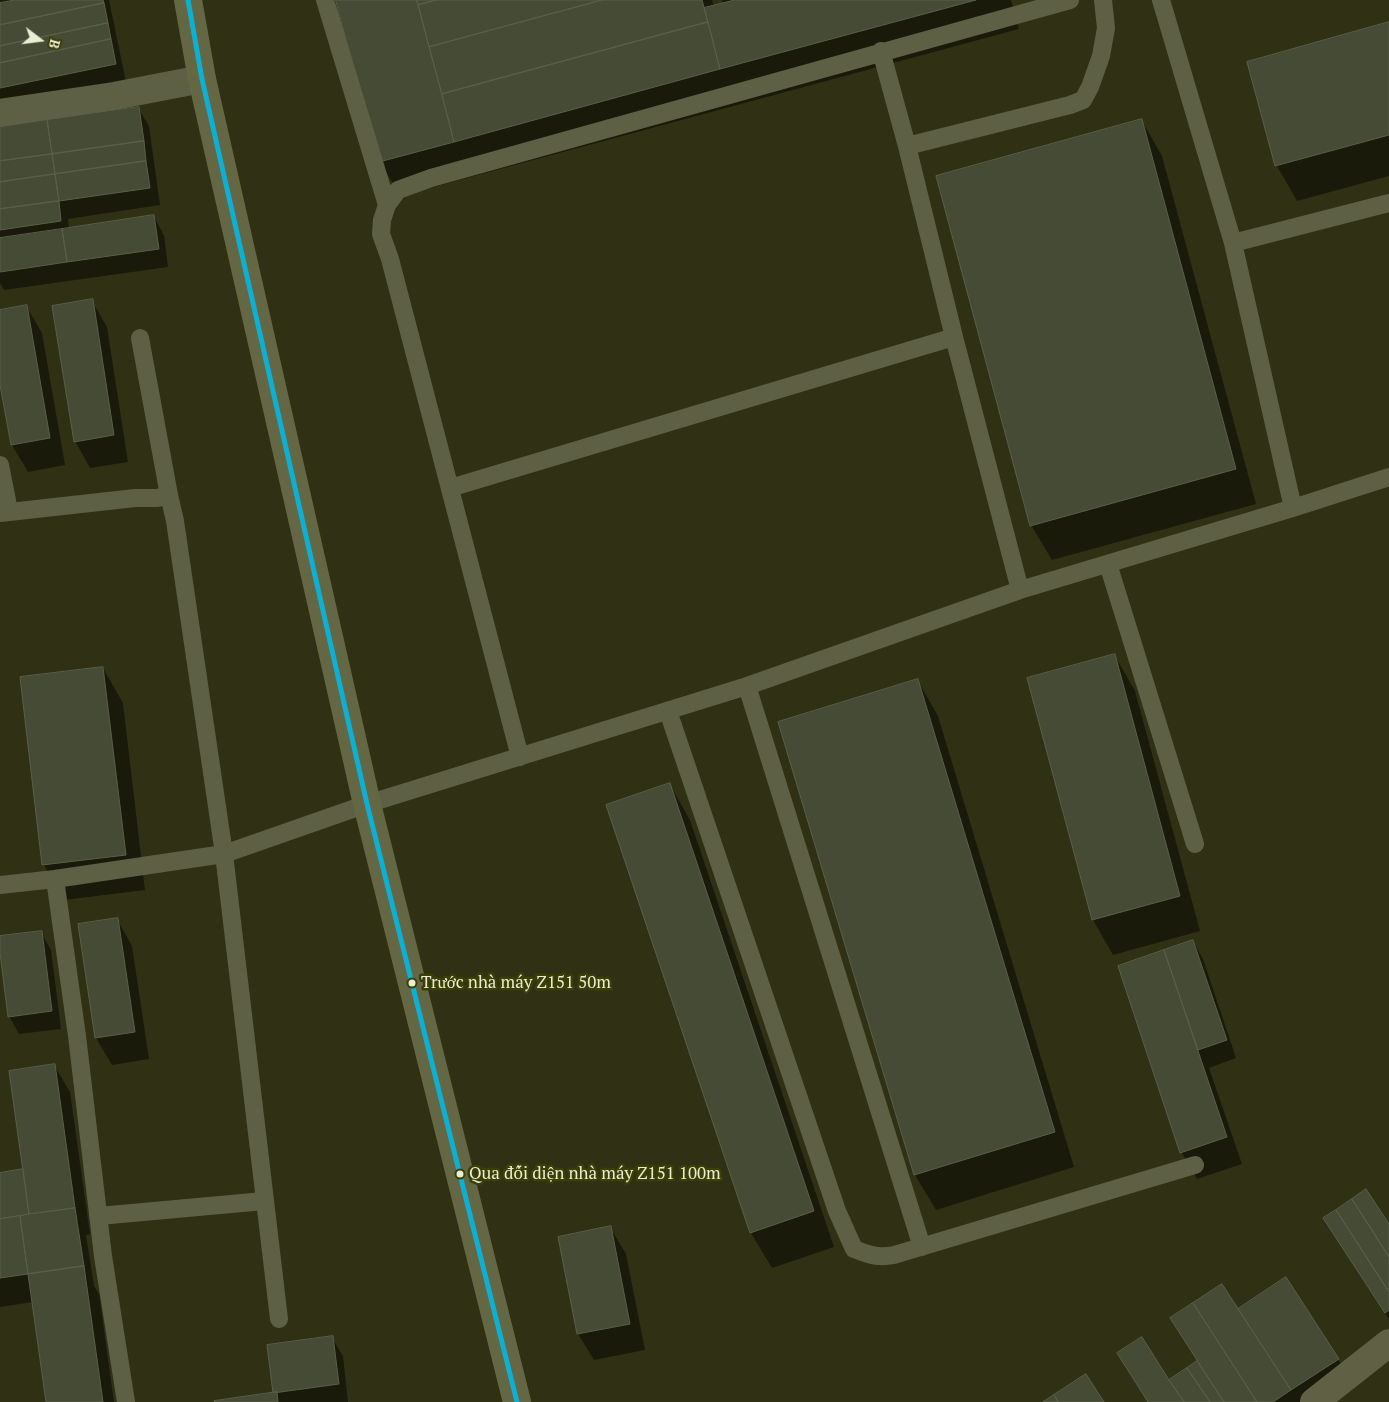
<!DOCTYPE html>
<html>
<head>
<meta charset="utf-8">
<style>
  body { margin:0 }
  #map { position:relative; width:1389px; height:1402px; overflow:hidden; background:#303114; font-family:"PT Serif",serif }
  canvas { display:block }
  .north { position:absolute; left:15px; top:15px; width:50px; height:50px; -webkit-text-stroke:4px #3a3e07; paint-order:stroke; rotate:105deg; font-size:14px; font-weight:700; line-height:20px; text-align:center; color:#e9edd2 }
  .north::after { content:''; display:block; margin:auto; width:18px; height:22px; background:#e9edd2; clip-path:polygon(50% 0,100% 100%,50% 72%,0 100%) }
</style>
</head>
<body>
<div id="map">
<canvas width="1389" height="1402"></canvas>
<div class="north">B</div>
</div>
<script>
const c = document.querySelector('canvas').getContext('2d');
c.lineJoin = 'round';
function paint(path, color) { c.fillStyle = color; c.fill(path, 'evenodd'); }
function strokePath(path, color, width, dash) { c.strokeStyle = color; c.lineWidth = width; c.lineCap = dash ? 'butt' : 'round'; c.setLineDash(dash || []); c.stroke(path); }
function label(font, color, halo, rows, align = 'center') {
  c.font = font + ' "PT Serif",serif'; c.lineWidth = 5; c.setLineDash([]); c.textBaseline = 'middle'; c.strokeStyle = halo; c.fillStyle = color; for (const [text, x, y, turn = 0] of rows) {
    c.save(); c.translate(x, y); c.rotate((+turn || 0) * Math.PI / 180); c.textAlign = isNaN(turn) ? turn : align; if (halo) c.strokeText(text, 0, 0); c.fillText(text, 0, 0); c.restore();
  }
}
const shadow = new Path2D(`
  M0,0H109L126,82L0,108Z
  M337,0H712L714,7L723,5L722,0H1011L1019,29L400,196L380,161Z
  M1389,24V176L1297,201L1277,166L1249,63Z
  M138,108L149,126L160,205L68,219L69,229L154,217L164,235L168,267L4,290L0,283V128Z
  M1142,121L1162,156L1256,504L1052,560L1031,525Z
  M92,301L107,327L128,462L90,468L75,441Z
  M26,306L42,333L65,465L28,472L12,445L0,378V311Z
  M1115,656L1135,691L1200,931L1113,955L1093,920Z
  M103,668L123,703L145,890L64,900L44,865L21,678Z
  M918,681L938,716L1074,1167L936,1210L915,1175L780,723Z
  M670,785L690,820L834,1247L772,1268L751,1233Z
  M117,919L132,946L149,1059L112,1065L96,1038L79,925Z
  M41,932L51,950L61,1029L19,1034L9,1016L0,938Z
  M1193,941L1203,959L1236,1058L1209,1068L1242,1164L1197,1179L1182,1153L1119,966Z
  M54,1065L70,1092L90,1234L86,1235L94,1286L99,1294L114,1402H48L33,1302L0,1307V1174L24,1171Z
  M1389,1226V1319L1335,1236Z
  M610,1227L626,1254L645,1350L594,1360L578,1334Z
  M1238,1311L1338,1359L1354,1386L1329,1402H1148L1169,1381L1198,1362Z
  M332,1338L343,1356L348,1402H216L274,1394Z`);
const building = new Path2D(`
  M15,0H103L104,3L0,25V3Z
  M336,0H417L454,142L379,162Z
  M417,0H437L418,5Z
  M437,0H602L429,47L418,5Z
  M602,0H702L708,22L442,94L429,47Z
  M735,0H976L720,69L704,8Z
  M104,3L108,23L0,46V25Z
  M708,22L720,69L454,142L442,94Z
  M1389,22V135L1275,166L1247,62Z
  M108,23L111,39L0,63V46Z
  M111,39L116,64L0,88V63Z
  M139,107L144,141L52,154L47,120Z
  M1142,119L1236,469L1030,526L936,176Z
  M47,120L52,154L0,161V127Z
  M144,141L146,161L55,174L52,154Z
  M52,154L55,174L0,182V161Z
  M146,161L150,188L59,201L55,174Z
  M55,174L59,201L0,209V182Z
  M59,201L61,221L0,230V209Z
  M154,215L159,249L67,262L62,229Z
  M62,229L67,262L0,272V238Z
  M93,299L114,435L74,442L52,306Z
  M27,305L50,438L11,445L0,385V310Z
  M1115,654L1180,896L1092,920L1027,678Z
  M103,667L126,855L42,865L20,677Z
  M918,679L1055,1132L914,1175L778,722Z
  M670,783L814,1211L750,1233L606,805Z
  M118,918L135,1032L95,1038L78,924Z
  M42,931L52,1011L8,1017L0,953V936Z
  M1193,940L1227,1040L1198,1050L1164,950Z
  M1164,950L1227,1137L1180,1153L1118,966Z
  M55,1064L75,1208L29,1214L9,1071Z
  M23,1169L29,1214L0,1219V1173Z
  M1366,1189L1389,1224V1257L1352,1199Z
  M1352,1199L1389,1257V1292L1336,1210Z
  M75,1208L84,1266L28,1274L20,1216Z
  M1336,1210L1389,1292V1310L1385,1313L1323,1218Z
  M20,1216L28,1274L0,1278V1219Z
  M611,1226L630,1324L577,1334L558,1237Z
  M84,1266L103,1402H46L28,1274Z
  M1286,1277L1339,1359L1291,1390L1238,1309Z
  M1222,1284L1291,1390L1273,1402H1257L1193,1303Z
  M1193,1303L1257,1402H1224L1170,1318Z
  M333,1336L339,1384L273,1393L267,1345Z
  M1142,1337L1169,1380L1184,1402H1148L1117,1353Z
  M1197,1361L1224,1402H1210L1187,1368Z
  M1187,1368L1210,1402H1184L1169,1380Z
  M1086,1374L1104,1402H1058L1054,1395Z
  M277,1392L278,1402H215L214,1401Z
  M1054,1395L1058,1402H1043Z`);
const lane = new Path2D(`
  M325,0L387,205
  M1161,0L1233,243L1293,508
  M881,51L907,146L954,337L1020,590
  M907,146L1070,105L1083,100L1090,87L1101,56L1106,28L1103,0
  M1233,243L1389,203
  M140,338L169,495
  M0,465L9,511
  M450,488L954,337
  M0,513L135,498H157L169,495L175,521L224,854L279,1319
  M1108,564L1195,844
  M747,686L922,1247
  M668,711L837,1211L854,1249C869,1255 878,1258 894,1255L1195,1165
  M520,757L390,259L381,234L382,220L387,205L398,190L431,178L1070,0
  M55,879L77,1036L103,1256L126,1402
  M0,885L55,879L224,854L367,804L747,686L1020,590L1293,508L1389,477
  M99,1216L264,1201`);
const street = new Path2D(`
  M0,113L114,96L202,79`);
const secondary = new Path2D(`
  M1314,1402L1389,1343`);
const primary = new Path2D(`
  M188,0L202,79L367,804L517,1402`);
const bus1 = new Path2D(`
  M188,0L202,79L367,804L517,1402`);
const markers = [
  [412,983,4.5,"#e9edd2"],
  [460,1174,4.5,"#e9edd2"]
];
const busNames = [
  ["Trước nhà máy Z151 50m",421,983],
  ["Qua đối diện nhà máy Z151 100m",469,1174]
];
paint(shadow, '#0007');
paint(building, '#464b35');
strokePath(building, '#595f49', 1);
strokePath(lane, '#5e6045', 18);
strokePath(street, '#5e6045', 28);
strokePath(secondary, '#606144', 28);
strokePath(primary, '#646744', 28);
strokePath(bus1, '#0dafd3', 5);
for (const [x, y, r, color] of markers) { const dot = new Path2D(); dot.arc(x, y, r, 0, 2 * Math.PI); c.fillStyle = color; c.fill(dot); strokePath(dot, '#3a3e07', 2); }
label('17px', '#e9edd2', '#3a3e07', busNames, 'left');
</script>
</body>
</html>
